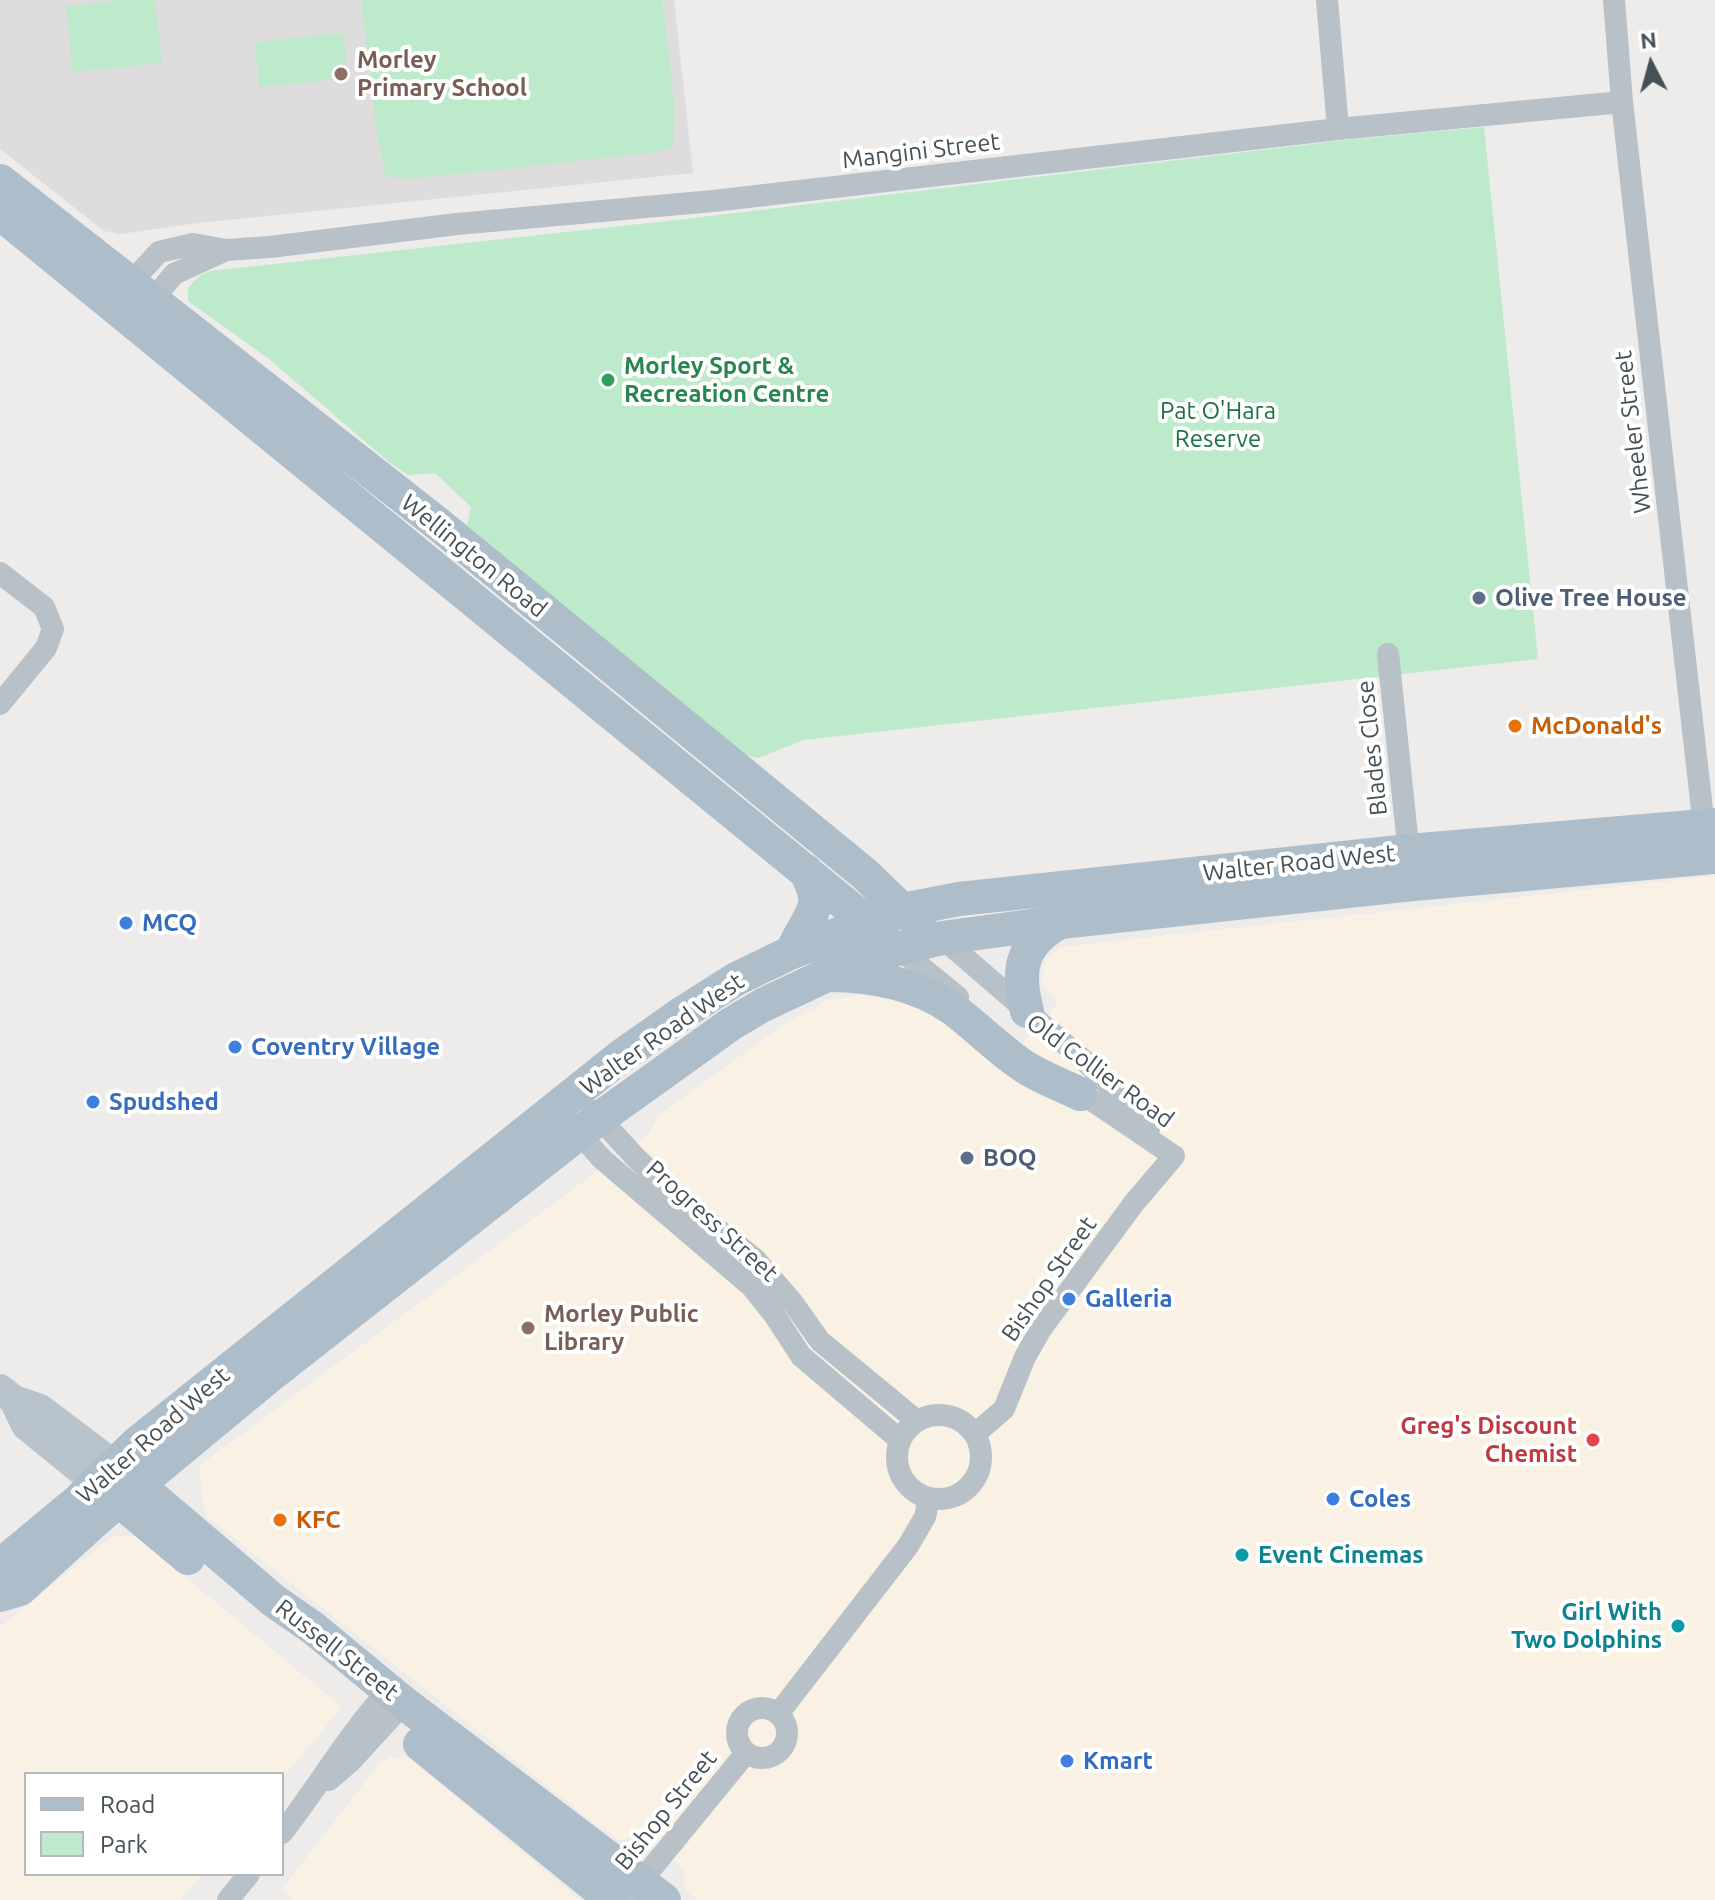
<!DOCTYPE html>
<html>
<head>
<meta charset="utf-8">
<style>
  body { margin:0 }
  #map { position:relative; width:1715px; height:1900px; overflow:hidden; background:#eeebeb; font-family:Ubuntu,sans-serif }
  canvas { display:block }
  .legend { position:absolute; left:24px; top:1772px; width:260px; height:104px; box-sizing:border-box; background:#fff; border:2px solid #b5b9bc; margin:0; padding:10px 14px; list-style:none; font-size:24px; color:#455057 }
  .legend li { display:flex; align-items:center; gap:16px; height:40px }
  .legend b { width:40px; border:2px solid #b5b9bc }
  .north { position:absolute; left:1611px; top:24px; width:80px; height:80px; -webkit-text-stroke:6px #fff; paint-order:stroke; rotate:354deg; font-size:22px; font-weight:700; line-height:32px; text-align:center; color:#455057 }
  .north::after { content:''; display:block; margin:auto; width:28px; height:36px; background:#455057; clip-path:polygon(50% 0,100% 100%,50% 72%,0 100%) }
</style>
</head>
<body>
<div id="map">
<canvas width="1715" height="1900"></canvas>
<ul class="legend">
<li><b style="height:10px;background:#adbdc9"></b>Road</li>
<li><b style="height:22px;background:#bceacb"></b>Park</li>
</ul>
<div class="north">N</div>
</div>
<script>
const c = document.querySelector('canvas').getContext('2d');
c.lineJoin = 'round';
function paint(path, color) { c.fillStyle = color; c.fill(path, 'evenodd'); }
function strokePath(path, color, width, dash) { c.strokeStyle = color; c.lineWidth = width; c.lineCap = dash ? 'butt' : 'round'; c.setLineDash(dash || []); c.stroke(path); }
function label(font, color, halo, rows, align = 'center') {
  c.font = font + ' Ubuntu,sans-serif'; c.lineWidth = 8; c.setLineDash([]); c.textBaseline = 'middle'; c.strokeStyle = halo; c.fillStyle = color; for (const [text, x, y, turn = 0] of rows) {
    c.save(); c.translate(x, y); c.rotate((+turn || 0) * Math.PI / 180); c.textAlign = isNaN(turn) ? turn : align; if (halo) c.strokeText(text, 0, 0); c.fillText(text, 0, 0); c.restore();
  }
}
const commercial = new Path2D(`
  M1715,876V1900H697L685,1890L684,1870L640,1836L619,1840L593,1822L205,1515L199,1466L649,1133L659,1115L786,1023L828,1000L861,995L895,1000L931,1011L1003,1065L1058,1004L1042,981L1045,961L1059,947Z
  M113,1536H136L342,1707L282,1779V1774H26V1874H202L181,1900H0V1627Z
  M392,1757L409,1758L580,1900H293L281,1890L381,1762Z`);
const education = new Path2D(`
  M0,0H674L693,173L198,223L121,234L104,231L0,149Z`);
const green = new Path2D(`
  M121,0H155L162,63L73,72L66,6Z
  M361,0H662L675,109L673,148L650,153L410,179L386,176L378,141Z
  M343,33L348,78L259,87L255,42Z
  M1484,127L1538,659L804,740L758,758L740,753L467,526L471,507L435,473L408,475L389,462L269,359L188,301V288L199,276L210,271L685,219L1345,140Z`);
const street = new Path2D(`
  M1327,0L1338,129
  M1614,0L1622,102L1705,836
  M122,292L159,252L193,244L226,250L270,247L457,224L713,201L1338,129L1622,102
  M145,309L174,274L226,250
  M0,573L44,607L53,629L46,648L0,704
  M1388,654L1410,864
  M942,938L1087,1063L1149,1129
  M898,948L958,997
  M1069,1085L1174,1156
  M593,1111L635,1157L675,1195L755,1259L793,1303L820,1341L917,1421
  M571,1124L602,1159L752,1287L775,1316L801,1356L900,1440
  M897 1457a42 42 0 1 1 84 0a42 42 0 1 1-84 0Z
  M975,1434L1004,1409L1025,1357L1041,1329L1134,1203L1174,1156
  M737 1733a25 25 0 1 1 50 0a25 25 0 1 1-50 0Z
  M778,1714L908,1546L925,1517L929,1498
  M329,1780L350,1762L404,1703
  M282,1833C319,1786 348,1734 389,1690
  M633,1891L746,1753
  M228,1900L249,1874`);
const secondary = new Path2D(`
  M0,1389L14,1400L40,1409L114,1465
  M14,1400L26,1425L96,1482`);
const primary = new Path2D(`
  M0,181L438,524L866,875L902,910L919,922
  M0,213L883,935
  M792,952C798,934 818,913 815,896C814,888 809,879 806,871
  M830,975C871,975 918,984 953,1009C977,1027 999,1050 1025,1067C1042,1078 1062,1085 1080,1094
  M1027,1011C1016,970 1021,943 1060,922
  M124,1473L274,1601L313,1628L404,1703L664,1900
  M103,1487L188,1558
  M0,1566L78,1501L136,1444L620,1057L684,1012L736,979L792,952L902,910L959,899L1409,851L1715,825
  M0,1595L20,1589L98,1518L273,1373L579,1133L731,1024L763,1005L865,957L942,938L1060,922L1413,884L1715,857
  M420,1744L612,1900`);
const markers = [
  [341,74,8,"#8d6e63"],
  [608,380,8,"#2e9e5b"],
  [1479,598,8,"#5c6f8a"],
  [1515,726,8,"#e8710a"],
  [126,923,8,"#3f7fe0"],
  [235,1047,8,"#3f7fe0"],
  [93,1102,8,"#3f7fe0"],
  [967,1158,8,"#5c6f8a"],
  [1069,1299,8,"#3f7fe0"],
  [528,1328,8,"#8d6e63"],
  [1593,1440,8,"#e0444e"],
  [1333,1499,8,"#3f7fe0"],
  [280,1520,8,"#e8710a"],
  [1242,1555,8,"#0f9aa8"],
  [1678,1626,8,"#0f9aa8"],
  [1067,1761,8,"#3f7fe0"]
];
const educationNames = [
  ["Morley",357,60],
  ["Primary School",357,88],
  ["Morley Public",544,1314],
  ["Library",544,1342]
];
const streetNames = [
  ["Mangini Street",921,151,-7],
  ["Wheeler Street",1633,432,-97],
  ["Wellington Road",474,556,39],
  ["Blades Close",1372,748,-96],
  ["Walter Road West",1299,863,-6],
  ["Walter Road West",662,1034,-35],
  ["Old Collier Road",1100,1071,36],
  ["Progress Street",712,1221,42],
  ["Bishop Street",1049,1279,-55],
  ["Walter Road West",153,1435,-41],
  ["Russell Street",337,1650,38],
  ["Bishop Street",666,1810,-51]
];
const leisureNames = [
  ["Morley Sport &",624,366],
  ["Recreation Centre",624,394]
];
const parkNames = [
  ["Pat O'Hara",1218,411],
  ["Reserve",1218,439]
];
const serviceNames = [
  ["Olive Tree House",1495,598],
  ["BOQ",983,1158]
];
const foodNames = [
  ["McDonald's",1531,726],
  ["KFC",296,1520]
];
const shopNames = [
  ["MCQ",142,923],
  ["Coventry Village",251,1047],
  ["Spudshed",109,1102],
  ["Galleria",1085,1299],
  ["Coles",1349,1499],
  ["Kmart",1083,1761]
];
const healthNames = [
  ["Greg's Discount",1577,1426],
  ["Chemist",1577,1454]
];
const cultureNames = [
  ["Event Cinemas",1258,1555],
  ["Girl With",1662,1612,"right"],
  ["Two Dolphins",1662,1640,"right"]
];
paint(commercial, '#f9f2e4');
paint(education, '#dfdcdd');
paint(green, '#bceacb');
strokePath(street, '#b7c1c7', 22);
strokePath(secondary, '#b8c3cc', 30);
strokePath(primary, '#adbdc9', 34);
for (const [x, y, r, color] of markers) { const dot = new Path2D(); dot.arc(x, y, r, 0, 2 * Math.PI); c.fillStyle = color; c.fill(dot); strokePath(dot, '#fff', 3); }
label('bold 24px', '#785e54', '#fff', educationNames, 'left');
label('24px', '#455057', '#fff', streetNames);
label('bold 24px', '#27864d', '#fff', leisureNames, 'left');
label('24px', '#1d7142', '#fff', parkNames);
label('bold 24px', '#4e5e75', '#fff', serviceNames, 'left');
label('bold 24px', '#c56008', '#fff', foodNames, 'left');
label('bold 24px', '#366cbe', '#fff', shopNames, 'left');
label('bold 24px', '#be3a42', '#fff', healthNames, 'right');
label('bold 24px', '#0d838f', '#fff', cultureNames, 'left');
</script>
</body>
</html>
